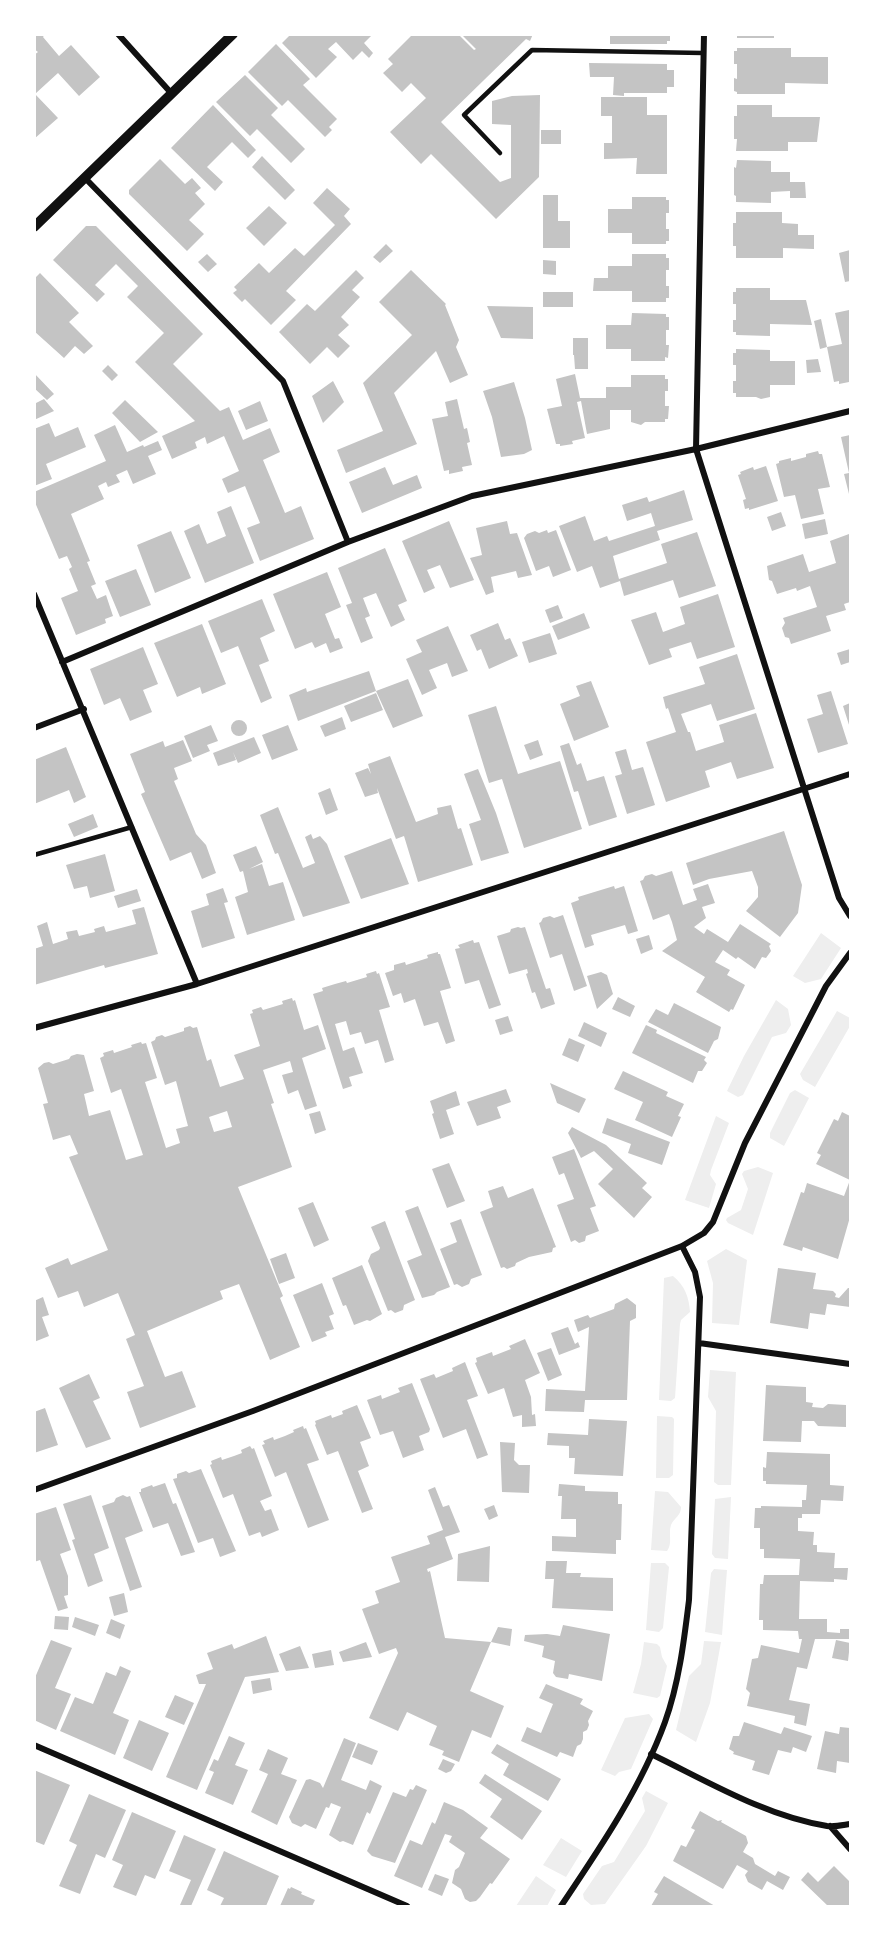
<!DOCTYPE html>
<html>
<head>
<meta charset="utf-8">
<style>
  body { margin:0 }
  #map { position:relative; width:885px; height:1941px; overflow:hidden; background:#fff; font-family:"Fira Sans",sans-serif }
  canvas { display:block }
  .frame { position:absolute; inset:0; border:36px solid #fff; pointer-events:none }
</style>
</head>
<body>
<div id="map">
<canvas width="885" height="1941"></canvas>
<div class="frame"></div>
</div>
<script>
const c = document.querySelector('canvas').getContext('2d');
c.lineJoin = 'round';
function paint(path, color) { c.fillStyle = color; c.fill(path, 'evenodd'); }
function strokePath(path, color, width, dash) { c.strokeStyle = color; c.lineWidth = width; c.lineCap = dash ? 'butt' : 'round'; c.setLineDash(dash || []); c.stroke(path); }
const green = new Path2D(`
  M821,933L841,948L821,979L805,983L793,976Z
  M776,1000L788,1009L791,1025L786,1033L772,1037L743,1095L738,1097L727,1091L744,1056Z
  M837,1011L850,1018V1026L815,1087L803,1080L800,1074Z
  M795,1090L809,1098L784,1146L770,1138V1133L790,1093Z
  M716,1116L729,1123L711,1170L710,1175L716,1184L709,1208L685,1200Z
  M758,1167L773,1173L753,1235L728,1223L726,1220L727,1218L741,1210L748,1189L742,1174L744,1171Z
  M726,1249L747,1260L739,1325L712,1323L713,1283L707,1261Z
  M673,1276C685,1286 689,1297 690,1312L681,1320L680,1324L675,1398L671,1401L659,1400L664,1278Z
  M710,1370L736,1372L731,1485H718L714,1482L716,1411L708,1397Z
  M657,1416L672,1417L674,1419L673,1475L669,1478H656Z
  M655,1491L668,1492L681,1507C681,1516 674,1518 671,1525C668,1534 673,1543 667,1551L651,1550Z
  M731,1497L728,1559L715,1558L712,1554L715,1499Z
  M651,1563H665L669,1567L663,1628L659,1632L646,1630Z
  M714,1569L727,1570L722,1635L705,1632L711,1573Z
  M704,1641L721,1642L710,1703L696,1742L676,1730L689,1676L701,1664Z
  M644,1642L657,1644L660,1647L662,1657L667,1666L660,1696L657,1698L633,1693L641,1664Z
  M649,1714L653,1719L631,1769L619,1772L615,1776L601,1770L625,1718Z
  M646,1791L668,1803L646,1846L605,1904L591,1905L584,1899L583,1894L602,1866L614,1862L645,1811L642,1798Z
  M561,1838L582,1851L566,1877L543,1865Z
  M536,1876L556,1890L547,1906H516Z`);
const building = new Path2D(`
  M34,34H45L43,37L59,56L71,45L100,77L79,96L58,73L35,94L58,118L34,139V55L38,52L34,49Z
  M291,34H373L364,43L373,53L369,58L362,51L353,60L336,42L328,49L337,57L316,78L282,43Z
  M413,34H458L474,50L476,49L463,36L464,34H533L530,41L526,39L441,122L500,182L511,178V125L492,124V101L512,96L540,95L539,177L496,219L431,154L421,164L390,132L426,98L411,83L402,92L383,73L393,64L388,59Z
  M610,34H670V41H667V44H610Z
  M737,34H774V38H737Z
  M276,44L310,79L303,85L337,119L329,127L332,130L325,137L288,100L282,106L248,72Z
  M737,48H791V57H828V84L785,83V94H737V92L734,91V78L737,79V64H734V51H737Z
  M589,63L667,64V70H674V87H667V93H624V96L613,95L614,77H590Z
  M245,75L278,108L271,115L305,149L291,163L257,129L250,136L216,102Z
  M601,97H647V115H667V174H636L637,158L604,159V143H612V116H601Z
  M213,105L256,150L248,158L232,142L207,167L223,182L215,191L171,148Z
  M737,105H772V117H820L817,142H788V151H736L737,139H734V116H737Z
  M541,130H561V144H541Z
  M262,156L295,190L285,200L252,167Z
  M160,159L185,184L192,178L201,188L195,193L205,204L189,220L204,234L187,251L129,194V190Z
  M737,160L771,161V172H790V182H805L806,198H790V191L771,192V203L736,202V196L734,195V167L736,168Z
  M327,188L350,209L344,216L351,224L286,291L296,300L271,325L245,299L242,302L233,293L237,290L234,287L259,263L269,273L295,248L304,256L335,225L313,203Z
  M543,195H558V221H570V248H543Z
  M632,197H666V200H669V213H666V229H669V241H666V244H632V233H608V209H632Z
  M269,206L287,223L264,246L246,228Z
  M736,212H782V223L798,224V235H814V249L783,248V258H736V246H733V223H736Z
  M86,226H96L203,334L173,364L220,411L229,407L243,440L270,428L280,452L263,460L285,513L301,506L314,539L260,561L247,528L260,523L245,486L228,493L222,479L239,471L224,436L207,444L205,437L195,442L197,448L172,459L162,436L195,421L135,362L164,333L127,297L138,286L116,264L95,285L105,294L97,302L53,260Z
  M386,244L393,251L380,263L373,257Z
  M850,250V281L845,282L839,253Z
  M207,254L217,264L208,272L198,262Z
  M632,254H666V258H669V270H666V286H669V298H666V302H632V291H593L594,278H608V266H632Z
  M543,260L556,261V275L543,274Z
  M356,270L364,278L352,290L360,297L341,317L349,325L338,335L350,346L338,358L327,347L310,364L279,332L307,304L315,311Z
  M411,270L446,304L445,305L459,340L456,347L468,375L450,383L436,351L394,393L417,444L346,473L337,450L383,431L363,383L412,335L379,302Z
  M40,273L79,313L69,322L93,346L84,354L75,346L64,358L34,331V279Z
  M736,288H770V300H806L812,325L770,324V336L736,335V332H733V320H736V304H733V292H736Z
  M543,292H573V307H543Z
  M487,306L533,307V339L501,338Z
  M849,310L850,318V378L849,379V382L839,384V381L834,382L827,347L842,344L835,313Z
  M632,313L666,314V317H669V330H666V345H669L668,358L665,357V361H631V349H606V325H631Z
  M821,319L827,347L820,349L814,321Z
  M573,338H588V369H575L574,355H573Z
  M736,349L770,350V361H795V385H770V397L761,399L756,397H736V393H733V381H736V365H733V353H736Z
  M818,359L821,372L807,373L806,360Z
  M108,365L118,375L112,381L102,371Z
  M34,373L54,394L47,400L34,388Z
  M575,374L580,398H606V387H631V375H665V379H668V391H665V406H669L668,419H665V422H645L641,425L631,422V410H610V429L587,434L581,401L577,402L585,438L572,441L573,444L560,446V444H556L547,409L562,406L556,379Z
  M333,381L344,402L323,423L312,396Z
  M514,382L525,418L532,450L524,454L501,457L492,417L483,391Z
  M44,399L54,411L34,420V404Z
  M457,399L464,429L467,428L470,442L467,443L472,465L462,467L463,471L449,474V470L444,471L432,419L448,416L445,402Z
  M125,400L158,432L140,442L112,413Z
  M260,401L268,421L246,430L238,411Z
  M49,423L55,437L78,427L86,447L46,464L52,479L34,486V429Z
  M115,425L127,452L143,445L144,447L158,441L162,450L148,456L156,474L133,484L127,470L116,475L120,482L108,487L106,482L98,486L104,499L71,514L90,561L87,562L96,584L91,586L97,599L106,595L113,616L105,619L106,623L76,635L61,598L78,591L69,569L72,567L67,556L59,559L34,500V492L106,461L94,435Z
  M850,435V498L844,474L849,473L841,437Z
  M818,451L819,454H822L830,487L818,489L824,514L801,519L795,495L784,497L776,464L779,463V461L791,458V461L806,457V454Z
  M766,466L778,501L749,510V508L745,509L743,500L746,499L738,475L741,474L740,472L753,467L754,470Z
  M385,467L393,485L417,475L422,488L362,513L349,482Z
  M684,490L693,520L657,531L660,540L613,556L619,579L667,563L661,544L697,532L716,586L679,598L673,580L624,596L620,581L600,588L592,566L577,572L559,526L585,516L594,541L607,536L609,541L655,526L651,513L627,521L622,505L647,497L649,502Z
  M231,506L254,563L205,583L184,531L199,524L207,544L226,536L217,512Z
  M781,512L786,526L772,531L767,517Z
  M825,519L828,534L805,539L802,524Z
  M449,521L474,580L450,588L440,565L427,570L435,588L424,593L402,541Z
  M507,521L510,534L517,533L532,575L518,578L516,571L491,577L494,592L486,595L470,558L482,555L476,528Z
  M547,530L548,533L556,530L571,570L553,577L549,566L536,571L524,538L527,534L535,531L539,533Z
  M171,531L191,578L155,593L137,545Z
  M849,534L850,537V602L844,604L846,610L826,616L831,631L791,644L789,638L785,637L782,628L785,623L783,618L817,607L810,586L797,591L796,588L777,594L772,581L769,580L767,566L803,554L809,572L836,563L830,541Z
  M385,548L407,601L398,605L405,620L391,627L376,593L363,598L370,616L365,618L373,638L361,643L346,605L352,603L338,568Z
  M136,569L151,605L120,617L105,581Z
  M327,572L341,607L325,614L335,639L339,638L343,648L330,653L326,643L315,648L312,642L295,649L273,594Z
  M718,594L735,647L697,659L691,642L669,649L672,657L649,665L631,620L656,612L663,632L685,624L680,607Z
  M262,599L275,631L260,638L269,661L259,665L272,698L261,703L238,646L221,653L208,621Z
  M558,605L563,618L550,623L545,610Z
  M584,613L590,628L558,640L552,626Z
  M498,623L505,640L510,638L518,656L489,669L481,649L477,651L470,635Z
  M202,624L226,684L202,694L200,687L177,697L154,643Z
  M448,626L468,671L452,677L447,663L429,670L437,688L422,695L406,659L422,652L416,640Z
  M550,633L557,654L529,663L522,642Z
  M143,647L158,684L143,690L152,712L130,721L120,698L104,705L90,669Z
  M850,649V662L841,665L837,653Z
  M737,654L755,709L717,721L711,704L681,714L688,732H690L696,751L724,742L719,725L756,713L774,768L737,779L731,762L705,771L710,787L666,802L646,742L676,732L668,708L666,709L663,697L705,684L699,667Z
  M369,671L376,691L298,721L289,695L306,688L307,692Z
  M408,679L423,716L393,728L376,691Z
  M591,681L609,727L574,741L560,704L580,696L576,686Z
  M831,691L848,744L818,753L807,719L823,714L817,695Z
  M376,693L383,710L351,722L344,706Z
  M850,703V728L843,706Z
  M496,706L518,774L560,761L582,829L524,848L502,779L489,783L468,715Z
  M342,717L346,729L325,737L320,726Z
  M231 728a8 8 0 1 1 16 0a8 8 0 1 1-16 0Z
  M211,725L218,741L207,745L210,751L193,758L184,736Z
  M288,725L298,750L272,760L262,735Z
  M254,737L261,753L238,763L233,752L236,760L218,766L213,753Z
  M183,740L192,761L174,768L178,779L174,781L196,834L206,845L216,873L202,879L191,852L170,861L141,794L145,792L130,754L163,741L165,747Z
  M538,740L543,755L530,760L524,745Z
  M569,743L577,765L581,763L587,781L604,776L617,817L589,826L578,791L574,792L560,746Z
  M66,747L86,797L74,803L69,790L34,804V760Z
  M626,749L632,770L643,767L655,805L627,814L615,776L622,774L615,752Z
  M390,756L416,822L438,814L437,808L451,805L458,829L461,828L473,865L418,882L404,836L396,839L377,788L378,793L365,797L355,773L368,768L371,774L368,764Z
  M478,769L496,813L509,853L481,861L469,824L481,820L464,774Z
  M330,788L338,810L326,815L318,793Z
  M278,807L303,868L315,863L305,837L311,834L313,839L320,836L327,844L350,903L303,917L278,853L275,854L260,815Z
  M93,814L98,827L74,837L68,824Z
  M784,831L802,885L798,913L780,937L746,911L758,897V887L752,871L709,879L693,885L686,863Z
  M391,838L409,884L361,899L344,856Z
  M256,846L263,862L249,869L262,864L269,886L283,882L295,920L247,935L235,897L248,892L243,871L240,872L233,855Z
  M105,854L115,891L90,898L87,886L74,889L66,865Z
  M672,871L683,905L697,900L693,889L708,884L715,903L702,907L706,918L694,927L704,934L707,929L728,942L740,924L771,944L769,946L771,951L766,958L762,957L755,969L738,957L736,959L723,950L715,962L730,970L727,975L745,985L733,1010L731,1009L729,1012L696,992L705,977L662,951L677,940L672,922L669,914L653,920L640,881L643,880L645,876L652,874L656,876Z
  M614,886L615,889L624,886L638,931L628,934L625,925L591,935L594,945L585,948L571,903L579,900L578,897Z
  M223,888L228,902L224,903L235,938L202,948L191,911L209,905L206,894Z
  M137,889L141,901L118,908L114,896Z
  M144,907L158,954L105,968L104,965L34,985V949L43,946L37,926L47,922L53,944L68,939L66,932L77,930L79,936L95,932L94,929L104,926L106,932L136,924L132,910Z
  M563,915L587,986L574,991L562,954L550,958L539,923L541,922L543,918L550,916L554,918Z
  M518,927L521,928L525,927L546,989L550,988L555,1004L541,1009L535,992L532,993L526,974L528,973L527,969L509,974L497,936L510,932L511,929Z
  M649,935L653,949L641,954L636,939Z
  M473,940L474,943L479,942L501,1005L489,1009L479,980L465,984L455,949L460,948L458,945Z
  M438,952V954H440L451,988L440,991L455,1041L446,1044L438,1022L424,1026L415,999L404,1003L401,993L393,996L385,973L394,970V965L405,962L406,965L428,958L427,955Z
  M376,971L377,974L379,973L390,1007L379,1010L394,1060L385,1063L378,1040L365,1044L361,1032L350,1035L346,1021L335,1024L343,1051L354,1047L363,1073L349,1077L352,1086L343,1089L313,994L323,991L322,988L335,984L346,981L347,983L367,977L366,974Z
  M601,972L607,975L613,994L597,1009L587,976Z
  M618,997L635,1006L630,1017L612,1009Z
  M292,998L293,1001L295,1000L304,1030L318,1025L326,1049L302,1058L317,1106L305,1110L298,1090L288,1094L282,1075L293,1072L290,1061L263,1070L274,1103L271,1104L292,1167L238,1187L283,1296L280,1298L300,1347L270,1360L239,1284L220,1291L223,1299L147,1331L165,1377L182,1371L196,1407L140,1428L127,1392L144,1386L126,1339L135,1335L118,1293L84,1307L78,1291L58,1298L45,1268L68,1258L71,1265L108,1250L69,1157L78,1154L70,1135L53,1140L43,1104L48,1103L38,1068L44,1063L49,1062L53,1064L69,1059L71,1056L77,1054L84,1055L94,1091L84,1094L89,1116L110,1110L126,1160L143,1155L121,1089L111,1093L100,1058L104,1056L103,1053L113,1050L114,1053L132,1047L131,1045L141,1042L142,1044L146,1043L157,1078L145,1082L166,1148L180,1143L176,1129L188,1126L176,1081L165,1085L151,1042L155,1040L156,1037L162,1035L165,1037L184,1031V1028L190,1026L193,1028L197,1027L207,1061L211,1059L220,1087L244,1079L234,1055L260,1046L250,1014L253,1013L252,1010L261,1007L263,1010L283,1004L282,1001ZM227,1111L232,1127L214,1132L209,1117Z
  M674,1003L721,1027L718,1039L714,1041L708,1053L648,1022L656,1009L668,1015Z
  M508,1016L513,1031L500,1035L495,1020Z
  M584,1022L607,1033L601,1047L578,1036Z
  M646,1025L657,1030L656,1033L706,1057L704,1060L707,1063L702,1071H698L693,1083L632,1053Z
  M569,1038L585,1045L578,1062L562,1055Z
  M623,1071L668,1092L666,1096L684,1104L678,1116L681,1117L672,1137L635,1120L643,1102L614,1089Z
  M550,1083L586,1099L579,1113L557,1103Z
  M506,1089L511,1102L497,1107L501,1118L477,1126L467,1102Z
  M456,1091L460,1105L446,1110L454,1134L440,1139L432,1114L434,1113L430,1101Z
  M320,1111L326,1130L315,1134L309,1114Z
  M842,1112L850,1116V1217L838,1259L803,1247L802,1251L783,1245L801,1192L804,1193L807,1183L844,1196L850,1180L816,1164L821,1155L817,1153L834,1119L838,1121Z
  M607,1118L670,1142L662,1165L628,1153L631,1144L602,1133Z
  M572,1127L606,1145L647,1183L642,1188L652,1197L634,1218L598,1184L613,1169L594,1151L581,1158L568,1133Z
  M574,1149L596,1206L590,1208L599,1231L586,1236L585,1241L579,1243L575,1240L571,1242L557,1205L574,1199L564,1173L559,1175L552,1157Z
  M449,1163L465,1201L447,1208L432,1169Z
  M503,1186L508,1198L533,1188L556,1247L553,1248L552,1252L529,1257L516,1263L515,1266L507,1269L504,1267L501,1268L480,1212L493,1207L488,1191Z
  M313,1202L329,1240L314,1247L298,1208Z
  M418,1206L450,1287L437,1292L434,1295L422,1298L407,1261L422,1255L405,1211Z
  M461,1219L482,1275L471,1279L469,1284L462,1287L457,1284L454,1285L440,1249L457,1242L450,1223Z
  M385,1221L415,1300L404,1305L403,1310L395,1313L391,1310L388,1311L368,1261L371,1254L379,1250L380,1248L371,1227Z
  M286,1253L295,1278L279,1284L270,1259Z
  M362,1265L382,1314L370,1321L367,1320L354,1325L346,1305L343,1306L332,1278Z
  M778,1268L816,1273L813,1289L833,1291L836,1294L835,1297L839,1298L848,1288H850V1307L827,1304L825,1315L810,1313L808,1329L770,1323Z
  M322,1283L334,1314L329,1316L334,1329L325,1332L327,1336L312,1342L293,1295Z
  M43,1297L49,1315L42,1317L49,1336L34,1342V1301Z
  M627,1298L636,1305V1318L630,1321L627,1400H585L584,1412L545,1411L546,1389L585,1391L589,1327L578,1332L574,1320L588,1315L590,1318L614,1309L615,1304Z
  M568,1327L575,1344L578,1342L580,1347L559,1355L551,1333Z
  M525,1339L540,1373L525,1380L531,1397L532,1415L535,1414L536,1426L522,1427V1415L513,1417L504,1388L488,1394L475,1363L477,1362L476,1358L492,1352L493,1356L511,1349L509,1346Z
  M551,1348L562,1375L548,1381L537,1353Z
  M465,1362L478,1396L467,1400L488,1455L477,1459L466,1429L443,1438L420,1379L434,1374L436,1378L453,1371L452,1368Z
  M89,1374L100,1398L93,1401L111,1439L86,1448L59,1388Z
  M412,1383L430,1429L429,1432L419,1436L424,1450L403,1458L393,1431L380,1435L367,1400L381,1395L382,1399L400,1392L398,1388Z
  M766,1385L806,1387V1402L813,1403L812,1407L823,1408L828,1404L846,1405V1427L818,1426L814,1421H802L801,1442L763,1441Z
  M357,1405L371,1438L360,1442L369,1466L358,1471L373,1509L362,1513L338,1451L327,1455L315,1425L316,1424L315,1421L331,1415L332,1418L343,1414L342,1411Z
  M45,1408L58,1445L34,1453V1412Z
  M589,1419L627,1421L623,1476L574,1474L575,1458H569V1446L547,1445L548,1433L588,1435Z
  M303,1426L304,1429L306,1428L319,1460L307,1464L329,1520L308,1528L286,1472L275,1477L262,1445L265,1444L263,1441L273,1437L274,1440L285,1436L294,1432L293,1430Z
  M500,1442L515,1443L514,1460L519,1465H530L529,1493L502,1492Z
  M250,1446L252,1449L254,1448L272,1496L260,1501L265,1511L271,1509L279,1530L262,1537L260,1532L249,1536L233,1494L223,1498L210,1465L212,1464L211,1461L221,1457L222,1460L234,1456L242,1453L241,1450Z
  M767,1452L830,1454V1485L844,1486L843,1501L821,1500L820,1514H802V1518H798V1531L814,1532L813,1545H817V1552L835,1553L834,1568H848L847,1580L834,1579V1582L800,1581L799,1619H827V1632L840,1633V1629H850V1639H815L807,1669L797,1667L789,1700L810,1704L806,1726L794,1723L795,1716L747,1706L750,1693L746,1689L752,1659L758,1658L761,1645L799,1653L802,1639H799L798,1631L763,1630V1620H759L760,1584H763L764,1575H799L800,1559L764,1558V1549H760V1528H754L755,1508H761V1506L802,1507V1500H806L807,1485L766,1484V1481H763V1467L766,1468Z
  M201,1469L236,1551L220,1557L213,1538L198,1543L173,1479L177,1478V1474L186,1471L189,1473Z
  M165,1483L173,1504L176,1503L195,1552L181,1556L168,1523L153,1528L139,1492H141V1489L152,1485L153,1487Z
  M559,1484L585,1486V1491L618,1492V1504H622L621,1540H616V1554L552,1551V1536L576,1537V1519H561L562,1496H558Z
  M435,1487L443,1507L449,1505L460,1532L445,1537L453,1559L427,1569L428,1572L430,1571L445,1638L491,1642L470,1691L504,1706L491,1738L472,1730L459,1762L442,1755L444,1751L429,1745L437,1726L407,1712L398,1731L369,1718L398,1653L396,1648L379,1654L362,1609L379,1603L375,1591L400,1582L391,1557L430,1544L427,1536L443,1530L428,1490Z
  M91,1495L109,1548L94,1554L103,1581L88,1587L72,1540L75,1539L63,1504Z
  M123,1495L127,1497L130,1496L143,1531L125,1538L142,1587L130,1591L102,1506L114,1502L116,1498Z
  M494,1505L498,1516L489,1520L484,1509Z
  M56,1507L71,1550L60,1554L68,1576V1595L64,1596L68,1608L58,1611L40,1560L34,1562V1514Z
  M490,1546L489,1582L457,1581L458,1554Z
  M546,1561H567L566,1573H581L580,1577L613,1578V1611L552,1608L554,1579H545Z
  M124,1593L128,1612L114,1616L109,1597Z
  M55,1616L69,1617L68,1630L54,1629Z
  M75,1617L99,1625L95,1636L72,1627Z
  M111,1619L125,1625L120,1639L106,1633Z
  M563,1625L610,1634L602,1681L569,1674L568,1679L556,1677L553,1673L555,1661L542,1657L544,1646L524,1641L525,1635L547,1634L560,1636Z
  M498,1627L512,1629L510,1646L491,1642Z
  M266,1636L279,1672L245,1677L197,1790L166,1777L206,1684H199L196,1675L213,1669L207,1653L232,1644L234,1649Z
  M51,1640L72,1648L55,1688L71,1694L56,1730L34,1720V1680Z
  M836,1640L850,1643L848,1661L832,1658Z
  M366,1642L372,1657L343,1662L339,1652Z
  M300,1646L309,1668L286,1671L279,1654Z
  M331,1650L334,1665L315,1668L312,1654Z
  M120,1666L131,1671L113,1713L129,1720L115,1755L60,1731L75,1697L93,1704L106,1672L116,1676Z
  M270,1678L272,1690L253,1694L251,1681Z
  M546,1684L583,1699L580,1704L593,1711L588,1721L589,1725L587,1730L583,1732V1739L581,1744L577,1746L573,1757L560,1752L557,1757L521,1741L527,1727L541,1733L553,1704L539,1698Z
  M175,1695L194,1703L184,1725L165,1717Z
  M139,1720L169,1733L152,1771L123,1758Z
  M744,1722L781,1734L784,1727L812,1736L806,1752L793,1747L791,1753L778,1750L769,1775L752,1770L755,1761L733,1754L734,1752L729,1749L733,1736H739Z
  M840,1727L850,1728V1763L837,1761L836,1773L817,1769L825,1731L839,1734Z
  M229,1736L245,1743L235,1765L248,1770L233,1805L205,1793L214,1772L209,1770L214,1759L218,1761Z
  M344,1738L356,1743L341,1780L366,1790L370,1780L382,1786L370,1814L367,1812L353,1845L343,1841L340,1842L329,1835L341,1807L331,1803L329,1808L326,1807L316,1829L305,1824L301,1827L292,1823L289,1817L306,1780L310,1779L320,1783L323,1788Z
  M358,1743L378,1751L372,1765L352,1757Z
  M497,1744L561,1779L548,1801L503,1775L509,1764L491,1753Z
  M268,1749L288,1758L281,1774L297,1780L277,1825L251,1812L268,1774L259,1770Z
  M443,1759L455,1764L451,1771L446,1773L438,1769Z
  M34,1770L70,1785L44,1845L34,1841Z
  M485,1774L542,1811L522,1840L490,1817L502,1799L479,1783Z
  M416,1785L427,1790L395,1863L372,1856L367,1851L393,1792L406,1797L410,1789L413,1790Z
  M89,1794L126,1810L105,1858L96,1854L80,1894L59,1886L77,1845L69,1841Z
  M444,1802L463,1810L488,1828L480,1838L510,1859L492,1884L490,1883L480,1897L476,1901L470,1902L465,1899L461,1889L452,1883L455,1870L459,1867L465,1853L449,1842L452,1836L445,1834L422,1888L394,1876L410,1840L422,1845L432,1822L435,1824Z
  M700,1811L718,1821L722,1820L721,1822L746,1836L748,1843L743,1852L753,1858L755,1864L775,1876L778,1871L790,1877L783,1890L767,1881L762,1890L748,1882L745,1875L748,1871L737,1865L723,1889L673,1861L681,1845L686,1847L695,1830L691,1828Z
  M132,1812L176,1831L155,1879L145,1875L136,1896L113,1887L123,1865L112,1860Z
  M184,1835L216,1849L191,1906L180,1905L191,1880L169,1871Z
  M224,1851L279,1876L266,1906H220L224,1898L207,1890Z
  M834,1866L850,1882V1906H828L801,1880L808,1872L818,1882Z
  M435,1874L449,1879L442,1896L428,1890Z
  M664,1876L715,1906H651L658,1894L654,1892Z
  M291,1887L302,1892L301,1894L315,1900L312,1906H280L288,1888L290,1889Z`);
const service = new Path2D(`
  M500,153L464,115L532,50L703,53
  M34,855L132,827`);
const minor = new Path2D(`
  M118,34L172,94
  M704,34L696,449L839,898L850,916
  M85,178L283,381L348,542
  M34,594L197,984
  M62,662L348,542L472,496L696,449L850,411
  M34,728L84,709
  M34,1028L197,984L850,774
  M699,1343L850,1364
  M34,1490L253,1411L682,1246L704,1233L713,1222L745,1143L826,986L850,953
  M34,1745L407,1906
  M651,1754C707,1781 765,1816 827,1826C835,1827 843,1825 850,1824
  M830,1826L850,1849
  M561,1906C600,1848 641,1788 665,1722C679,1683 684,1641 689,1600L700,1297L695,1272L682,1246`);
const tertiary = new Path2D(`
  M34,227L233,34`);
paint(green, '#eee');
paint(building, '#c4c4c4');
strokePath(service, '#111', 4.5);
strokePath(minor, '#111', 6);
strokePath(tertiary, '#111', 10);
</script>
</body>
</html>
